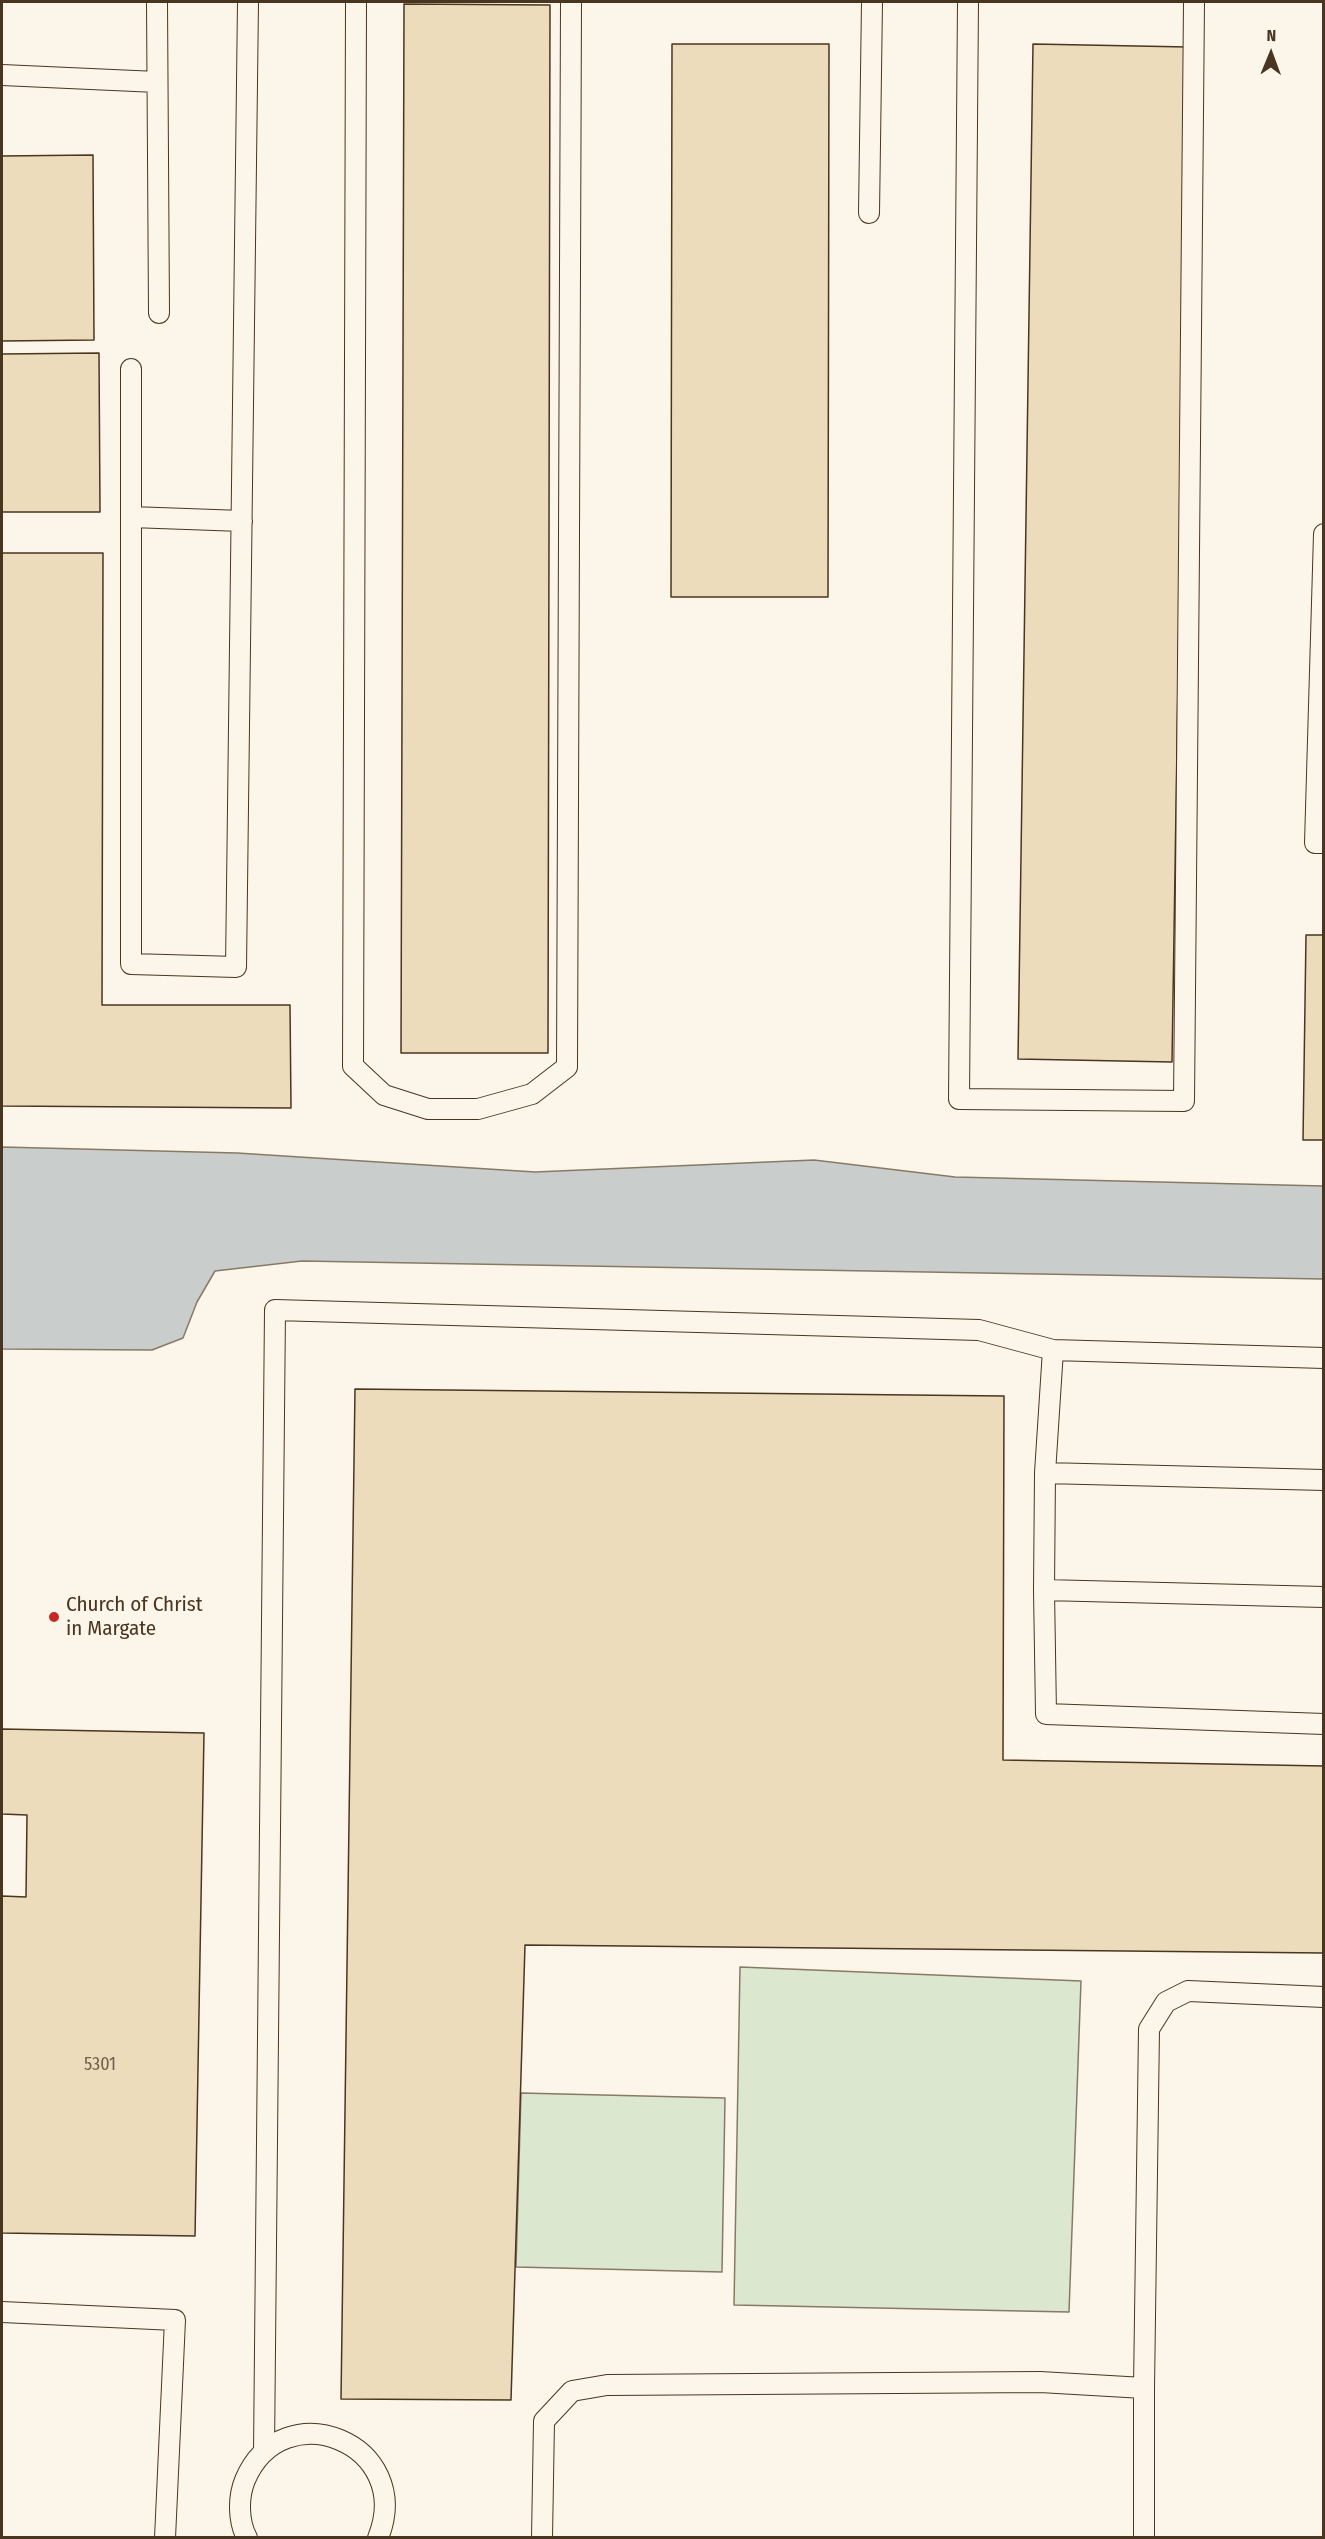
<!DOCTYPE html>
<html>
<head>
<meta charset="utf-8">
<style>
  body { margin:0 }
  #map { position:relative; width:1325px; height:2539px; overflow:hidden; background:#fbf6e9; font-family:"Fira Sans Condensed",sans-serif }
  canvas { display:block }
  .frame { position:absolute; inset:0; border:3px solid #4a3520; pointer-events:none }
  .north { position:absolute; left:1241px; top:24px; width:60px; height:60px; -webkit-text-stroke:4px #fbf6e9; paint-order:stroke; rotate:1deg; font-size:16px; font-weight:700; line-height:24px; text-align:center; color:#4a3520 }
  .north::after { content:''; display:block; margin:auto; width:21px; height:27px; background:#4a3520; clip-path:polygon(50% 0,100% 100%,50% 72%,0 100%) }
</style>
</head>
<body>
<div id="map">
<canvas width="1325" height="2539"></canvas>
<div class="frame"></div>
<div class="north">N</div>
</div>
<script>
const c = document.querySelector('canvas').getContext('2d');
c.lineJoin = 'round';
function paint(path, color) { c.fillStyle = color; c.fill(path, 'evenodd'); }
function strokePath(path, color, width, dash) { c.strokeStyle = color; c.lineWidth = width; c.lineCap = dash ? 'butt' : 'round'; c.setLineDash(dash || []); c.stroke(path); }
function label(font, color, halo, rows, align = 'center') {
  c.font = font + ' "Fira Sans Condensed",sans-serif'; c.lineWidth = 4.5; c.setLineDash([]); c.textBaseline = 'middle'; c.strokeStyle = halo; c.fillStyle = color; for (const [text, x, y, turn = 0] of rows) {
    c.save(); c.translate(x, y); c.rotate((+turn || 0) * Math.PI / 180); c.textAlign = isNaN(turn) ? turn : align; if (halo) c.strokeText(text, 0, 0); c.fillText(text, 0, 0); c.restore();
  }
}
const green = new Path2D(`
  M740,1967L1081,1981L1069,2312L734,2305Z
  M521,2093L725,2098L722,2272L516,2267Z`);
const water = new Path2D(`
  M2,1147L237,1153L535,1172L814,1160L955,1177L1323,1186V1279L302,1261L215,1271L197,1302L183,1338L152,1350L2,1349Z`);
const building = new Path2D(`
  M404,4L550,5L548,1053H401Z
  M672,44H829L828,597H671Z
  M1033,44L1188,47L1172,1062L1018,1059Z
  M93,155L94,340L2,341V156Z
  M99,353L100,512H2V354Z
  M2,553H103L102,1005H290L291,1108L2,1106Z
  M1306,935H1324V1140H1303Z
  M355,1389L1004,1396L1003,1760L1324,1766V1953L525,1945L511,2400L341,2399Z
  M2,1729L204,1733L195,2236L2,2233V1896L26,1897L27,1815L2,1814Z`);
const lane = new Path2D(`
  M157,2L159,313
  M356,2L353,1066L384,1095L428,1109H478L532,1094L567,1067L571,2
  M968,2L959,1099L1184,1101L1194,2
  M2,75L157,82
  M869,213L872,2
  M131,369V964L236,967L248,2
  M131,517L242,521
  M1324,534L1315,843H1324
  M1053,1350L1045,1473L1324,1480
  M1045,1473L1044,1590L1324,1597
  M1044,1590L1046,1714L1324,1724
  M2,2312L175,2320L165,2538
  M1144,2388V2538
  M264,2451L275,1310L979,1330L1053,1350L1324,1358
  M247,2538C238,2521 238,2497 245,2480C283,2390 416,2444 378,2538
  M542,2538L544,2421L572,2391L607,2385L1040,2382L1144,2388L1149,2029L1166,2002L1188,1991L1324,1997`);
const markers = [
  [54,1617,6,"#c62828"]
];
const numberNames = [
  ["5301",100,2065]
];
const poiNames = [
  ["Church of Christ",66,1605],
  ["in Margate",66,1629]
];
paint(green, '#dce7d0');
strokePath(green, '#887966', 1.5);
paint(water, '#c9cecd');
strokePath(water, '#887966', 1.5);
paint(building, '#ecdcbc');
strokePath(building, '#4a3520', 1.5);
strokePath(lane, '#4a3520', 22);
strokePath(lane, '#fbf6e9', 20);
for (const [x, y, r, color] of markers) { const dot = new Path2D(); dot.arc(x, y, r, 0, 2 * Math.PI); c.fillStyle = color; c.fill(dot); strokePath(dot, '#fbf6e9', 2); }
label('18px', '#725f47', null, numberNames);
label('21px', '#4a3520', '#fbf6e9', poiNames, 'left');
</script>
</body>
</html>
